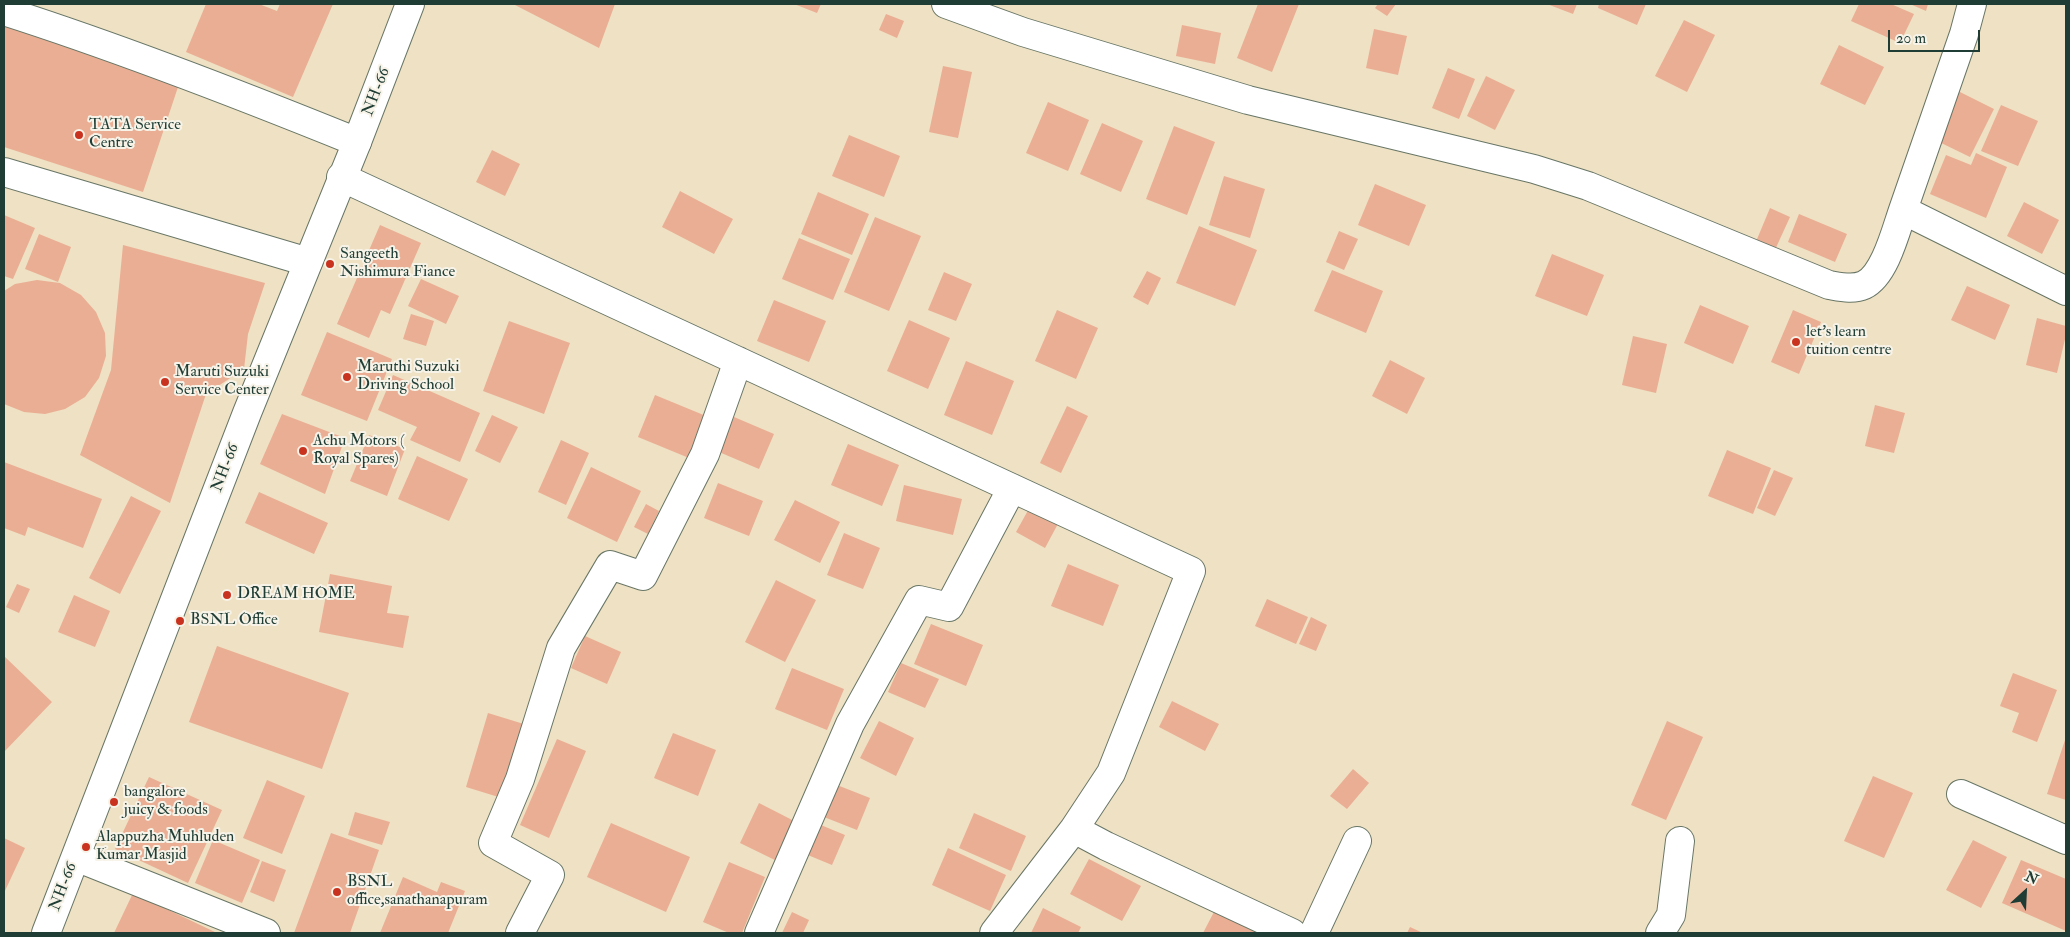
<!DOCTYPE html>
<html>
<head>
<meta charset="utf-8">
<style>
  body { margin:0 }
  #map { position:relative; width:2070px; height:937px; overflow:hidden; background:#efe1c3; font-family:"IM FELL Double Pica",serif }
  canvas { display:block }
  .frame { position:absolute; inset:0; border:5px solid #1f3d34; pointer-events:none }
  .north { position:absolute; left:2000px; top:867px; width:50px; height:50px; -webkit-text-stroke:4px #f7f3e8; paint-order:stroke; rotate:25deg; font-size:14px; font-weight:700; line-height:20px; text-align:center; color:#1f3d34 }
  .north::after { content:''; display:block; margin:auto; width:18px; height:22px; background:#1f3d34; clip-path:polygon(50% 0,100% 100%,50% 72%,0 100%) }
  .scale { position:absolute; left:1888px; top:30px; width:92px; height:22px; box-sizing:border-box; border:2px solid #1f3d34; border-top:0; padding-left:6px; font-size:15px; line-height:18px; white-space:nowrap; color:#1f3d34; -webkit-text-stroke:4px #f7f3e8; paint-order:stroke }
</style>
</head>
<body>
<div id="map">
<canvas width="2070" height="937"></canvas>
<div class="frame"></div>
<div class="north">N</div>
<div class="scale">20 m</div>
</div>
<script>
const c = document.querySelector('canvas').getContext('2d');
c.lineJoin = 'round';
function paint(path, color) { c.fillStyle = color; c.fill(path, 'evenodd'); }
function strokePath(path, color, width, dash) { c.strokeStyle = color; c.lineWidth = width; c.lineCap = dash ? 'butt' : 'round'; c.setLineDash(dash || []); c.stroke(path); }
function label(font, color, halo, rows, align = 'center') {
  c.font = font + ' "IM FELL Double Pica",serif'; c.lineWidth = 4; c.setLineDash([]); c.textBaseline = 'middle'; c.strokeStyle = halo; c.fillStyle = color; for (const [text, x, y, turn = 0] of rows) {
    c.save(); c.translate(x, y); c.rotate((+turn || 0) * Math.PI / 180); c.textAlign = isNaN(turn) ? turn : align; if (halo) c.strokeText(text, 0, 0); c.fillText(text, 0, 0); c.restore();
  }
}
const building = new Path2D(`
  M206,4H259L277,11L280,4H333L293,97L186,52Z
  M513,4H615L599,48Z
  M794,4H821L817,13Z
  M1258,4H1299L1272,72L1237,58Z
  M1378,4H1396L1387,16L1375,8Z
  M1547,4H1577L1573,14Z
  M1599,4H1646L1637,25L1598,8Z
  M1859,4H1891L1914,14L1900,43L1851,21Z
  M1910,4H1928L1926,11Z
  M886,14L904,21L897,38L879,30Z
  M4,20L181,78L143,192L4,147Z
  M1684,20L1715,35L1687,92L1655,76Z
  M1182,25L1221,33L1215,64L1176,56Z
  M1374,29L1407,36L1398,75L1366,68Z
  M1839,45L1884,67L1865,105L1820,84Z
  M943,66L972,72L958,138L929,132Z
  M1448,68L1475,79L1459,119L1432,108Z
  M1486,76L1515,90L1495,130L1467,116Z
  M1956,90L1994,109L1970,157L1931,138Z
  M1048,102L1089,120L1068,171L1026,153Z
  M2001,105L2038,121L2018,166L1981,151Z
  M1102,123L1143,141L1121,192L1080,174Z
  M1174,126L1215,142L1187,215L1146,199Z
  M849,135L900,156L884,197L832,176Z
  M492,150L520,164L505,196L476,182Z
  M1976,153L2007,167L1986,218L1930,194L1946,155L1971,165Z
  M1224,176L1265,189L1250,238L1209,225Z
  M1375,184L1426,205L1409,246L1358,225Z
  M680,191L733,219L714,254L662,227Z
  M818,192L869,214L852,255L801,234Z
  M2024,202L2059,220L2042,254L2007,236Z
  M1770,208L1790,217L1774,252L1755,244Z
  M1799,214L1847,234L1835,262L1788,242Z
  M4,215L35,228L13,279L4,276Z
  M875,217L921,236L889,311L844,292Z
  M380,225L421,243L390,314L381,310L369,338L337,324Z
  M1199,226L1257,250L1235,306L1176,283Z
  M1339,231L1358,239L1344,270L1326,262Z
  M39,234L71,247L58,282L25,269Z
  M799,238L850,259L833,300L782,279Z
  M123,245L265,283L248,334L244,369L206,394L170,503L80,455L111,370Z
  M1552,254L1604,275L1587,316L1535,296Z
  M1332,270L1383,291L1366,333L1314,311Z
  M1147,271L1161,278L1148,305L1133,297Z
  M944,272L972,284L956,321L928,310Z
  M421,279L459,296L446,324L408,306Z
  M37,280L60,283L81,295L96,312L105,333L106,356L99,378L85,397L65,409L45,414L24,412L4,404V291L15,284Z
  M1967,286L2010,305L1995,340L1951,320Z
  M774,300L826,321L809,362L757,341Z
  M1700,305L1749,326L1733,364L1684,343Z
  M1057,310L1098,328L1076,379L1035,361Z
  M1793,310L1821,322L1799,374L1771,362Z
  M411,314L434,321L426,346L403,339Z
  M2037,318L2066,326V335L2057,373L2026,365Z
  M909,320L950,338L928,389L887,371Z
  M509,321L570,343L544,414L483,391Z
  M327,332L392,359L367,421L301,395Z
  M1633,336L1667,344L1656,393L1622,385Z
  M1390,360L1425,378L1407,414L1372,396Z
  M966,361L1014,381L992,435L944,415Z
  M393,375L480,413L460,462L410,440L417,427L378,410Z
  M655,395L706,416L689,458L638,437Z
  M1875,405L1905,413L1894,453L1865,446Z
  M1067,406L1088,416L1061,473L1040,463Z
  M282,414L345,438L325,494L260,464Z
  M492,415L518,427L500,463L475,451Z
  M734,417L774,434L759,469L719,452Z
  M369,435L405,449L387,496L350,481Z
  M561,440L589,453L566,505L538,492Z
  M848,444L899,465L882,506L831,485Z
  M1727,450L1771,468L1753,514L1708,496Z
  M417,456L468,479L449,521L398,499Z
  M4,462L102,499L83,548L28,527L25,536L4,528Z
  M591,467L641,491L617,542L567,518Z
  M1774,470L1793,478L1775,516L1757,508Z
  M718,483L763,501L749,536L704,518Z
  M904,485L962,499L953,535L896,521Z
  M259,492L328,523L314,554L245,523Z
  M131,496L161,511L120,594L89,578Z
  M795,500L840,522L820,563L774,540Z
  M646,504L659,511L648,534L634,527Z
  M1031,505L1060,520L1045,548L1016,532Z
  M844,533L880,548L863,589L827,575Z
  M1068,564L1119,585L1103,626L1051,606Z
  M330,574L392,586L387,613L409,616L403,648L319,632Z
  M776,580L816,600L785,662L745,642Z
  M17,584L30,589L19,613L6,607Z
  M74,595L110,611L95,647L58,632Z
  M1267,599L1308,617L1296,644L1255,626Z
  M1311,617L1327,625L1316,651L1299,644Z
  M931,624L983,645L966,686L914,664Z
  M585,636L621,652L607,684L571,668Z
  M217,646L349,693L322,769L189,722Z
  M4,656L52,702L4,752Z
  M901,663L939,679L925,708L888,692Z
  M792,668L844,689L827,730L775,709Z
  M2013,673L2057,690L2037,742L2012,732L2019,713L2000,706Z
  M1172,701L1219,724L1205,751L1159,727Z
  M488,713L527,725L505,799L466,787Z
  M879,721L914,738L896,776L860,758Z
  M1667,721L1703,737L1666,820L1631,805Z
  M673,733L716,750L698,796L654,778Z
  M2066,737V800L2047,794Z
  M557,739L586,751L549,838L520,825Z
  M1353,769L1369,783L1347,809L1330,796Z
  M1873,776L1913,793L1884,858L1844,841Z
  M149,777L222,810L188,883L115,849Z
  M267,780L305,796L282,854L243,838Z
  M837,785L870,798L857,830L824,817Z
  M759,803L800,824L781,863L740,843Z
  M355,812L390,822L382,845L348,835Z
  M974,813L1026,836L1011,871L959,848Z
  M611,823L690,857L666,912L587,877Z
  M816,823L845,835L832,865L803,853Z
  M331,833L379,850L350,933H294Z
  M4,838L25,848L4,893Z
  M213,840L260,860L242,903L195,883Z
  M1973,840L2007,857L1981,908L1946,890Z
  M948,848L1006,875L990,911L932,885Z
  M1089,859L1141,886L1122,921L1070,894Z
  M2021,860L2066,879V931L2002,903Z
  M262,861L286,870L274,902L250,892Z
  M729,862L765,877L742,933H729L703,922Z
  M403,877L437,892L441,882L465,891L448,933H380Z
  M133,893L217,933H114Z
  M1043,908L1081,927L1078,933H1031Z
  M1215,910L1257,931L1256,933H1203Z
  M792,912L809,920L803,933H782Z
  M1410,927L1423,933H1407Z`);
const minor = new Path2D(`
  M946,4L1023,32L1248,100L1534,169L1588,186L1829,285C1841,287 1853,290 1864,285C1885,275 1896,230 1903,210L2066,291
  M4,11C123,49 241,95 357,142
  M4,172L308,262
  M341,177L1191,571L1111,773L1074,829L1106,846L1292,933
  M1903,210L1964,34L1972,4
  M1961,794L2066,840
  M76,857L266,933
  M520,933L550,875L493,843L520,779L561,648L610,565L643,576L705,454L738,361
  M759,933L850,724L919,600L949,607L1012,488
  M994,933L1074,829
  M1314,933L1357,841
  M1660,933L1671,915L1680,841`);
const primary = new Path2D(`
  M46,933L247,413L357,142L410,4`);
const markers = [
  [79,135,5,"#c8321e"],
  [330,264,5,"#c8321e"],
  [1796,342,5,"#c8321e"],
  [347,377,5,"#c8321e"],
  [165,382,5,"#c8321e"],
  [303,451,5,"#c8321e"],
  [227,595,5,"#c8321e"],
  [180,621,5,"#c8321e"],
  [114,802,5,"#c8321e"],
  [86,847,5,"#c8321e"],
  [337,892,5,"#c8321e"]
];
const streetNames = [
  ["NH-66",377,92,-69],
  ["NH-66",226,468,-69],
  ["NH-66",64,887,-69]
];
const poiNames = [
  ["TATA Service",89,126],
  ["Centre",89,144],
  ["Sangeeth",340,255],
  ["Nishimura Fiance",340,273],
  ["let's learn",1806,333],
  ["tuition centre",1806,351],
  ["Maruthi Suzuki",357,368],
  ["Driving School",357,386],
  ["Maruti Suzuki",175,373],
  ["Service Center",175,391],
  ["Achu Motors (",313,442],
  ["Royal Spares)",313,460],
  ["DREAM HOME",237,595],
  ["BSNL Office",190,621],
  ["bangalore",124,793],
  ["juicy & foods",124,811],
  ["Alappuzha Muhluden",96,838],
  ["Kumar Masjid",96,856],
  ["BSNL",347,883],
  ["office,sanathanapuram",347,901]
];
paint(building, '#eaae94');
strokePath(minor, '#687666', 30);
strokePath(primary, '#687666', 30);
strokePath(minor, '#fff', 28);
strokePath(primary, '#fff', 28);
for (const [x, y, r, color] of markers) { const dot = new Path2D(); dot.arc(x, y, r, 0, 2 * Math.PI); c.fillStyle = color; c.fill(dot); strokePath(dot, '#f7f3e8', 2); }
label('16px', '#1f3d34', '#f7f3e8', streetNames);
label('16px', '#1f3d34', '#f7f3e8', poiNames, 'left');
</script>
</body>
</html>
